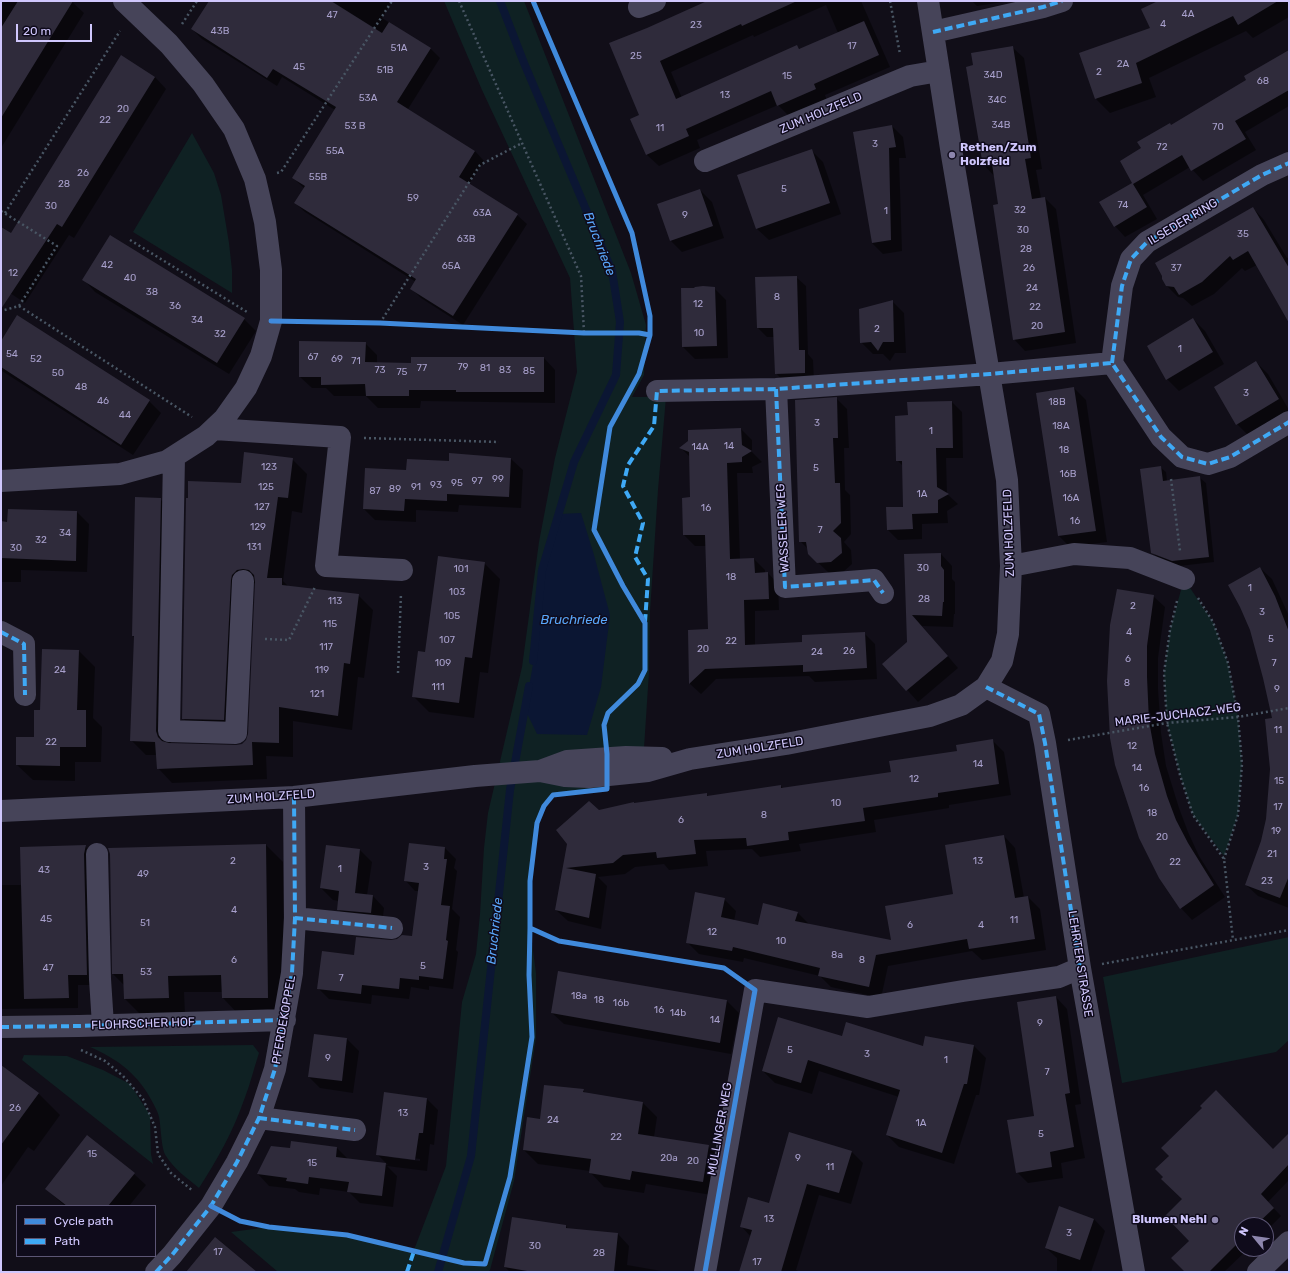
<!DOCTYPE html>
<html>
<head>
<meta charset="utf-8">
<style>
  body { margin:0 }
  #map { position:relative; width:1290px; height:1273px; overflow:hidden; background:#110e18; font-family:Rubik,sans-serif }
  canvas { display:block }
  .frame { position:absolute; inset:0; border:2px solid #d0c7fd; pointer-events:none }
  .legend { position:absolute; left:16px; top:1205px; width:140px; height:52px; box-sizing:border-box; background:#0f0b1b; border:1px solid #5c5675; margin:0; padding:5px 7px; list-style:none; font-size:12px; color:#d0c7fd }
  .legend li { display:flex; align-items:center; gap:8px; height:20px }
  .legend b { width:20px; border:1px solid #5c5675 }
  .north { position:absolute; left:1234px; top:1217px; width:40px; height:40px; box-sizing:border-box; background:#0f0b1b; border:1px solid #5c5675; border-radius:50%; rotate:299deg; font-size:11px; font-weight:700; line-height:16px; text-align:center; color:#d0c7fd }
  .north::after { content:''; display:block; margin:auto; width:14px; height:18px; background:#8d86ad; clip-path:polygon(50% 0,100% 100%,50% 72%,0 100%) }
  .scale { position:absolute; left:16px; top:24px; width:76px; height:18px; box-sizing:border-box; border:2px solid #d0c7fd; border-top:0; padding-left:5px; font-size:12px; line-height:14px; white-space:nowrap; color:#d0c7fd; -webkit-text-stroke:3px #0f0b1b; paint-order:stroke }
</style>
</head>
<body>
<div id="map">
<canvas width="1290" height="1273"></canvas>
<div class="frame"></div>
<ul class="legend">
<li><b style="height:5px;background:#408adc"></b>Cycle path</li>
<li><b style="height:5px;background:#3fa9f5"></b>Path</li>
</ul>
<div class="north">N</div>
<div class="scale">20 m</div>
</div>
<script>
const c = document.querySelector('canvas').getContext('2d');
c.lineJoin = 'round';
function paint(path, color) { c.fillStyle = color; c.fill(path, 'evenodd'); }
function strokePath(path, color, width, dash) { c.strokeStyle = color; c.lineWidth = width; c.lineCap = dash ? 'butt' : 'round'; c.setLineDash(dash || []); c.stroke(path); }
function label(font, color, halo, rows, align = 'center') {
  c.font = font + ' Rubik,sans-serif'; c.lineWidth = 3; c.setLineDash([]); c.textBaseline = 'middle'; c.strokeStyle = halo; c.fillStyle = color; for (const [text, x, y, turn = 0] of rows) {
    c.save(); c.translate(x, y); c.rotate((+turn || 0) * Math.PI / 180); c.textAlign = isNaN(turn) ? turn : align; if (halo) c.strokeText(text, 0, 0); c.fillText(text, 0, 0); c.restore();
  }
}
const green = new Path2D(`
  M444,1H524L631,273L646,325L644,375L632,397H666L658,490L650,612L649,672L644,748L608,775L607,789L553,795L544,806L537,823L530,881V928L536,973V1038L514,1181L490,1270L488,1272H278L231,1232L269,1227L347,1235L414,1250L446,1166L462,1002L476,954L480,914L484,848L488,813L522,667L539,542L555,458L577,372L570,278L482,90Z
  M192,133L214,173L221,195L229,243L232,270V293L133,232Z
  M1184,579L1213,622L1228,663L1238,717L1242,764L1238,815L1224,856L1193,815L1180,775L1167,723L1164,673L1170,630Z
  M1289,937V1040L1276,1052L1122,1083L1103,977Z
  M253,1045L259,1053C254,1068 250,1085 244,1100C233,1132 217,1160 199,1188C187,1178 174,1169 166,1156C161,1149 161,1126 159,1117C158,1112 155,1107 153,1103C139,1075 118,1059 90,1047Z
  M24,1055L67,1056L103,1070L130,1084L150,1115L151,1154L153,1164L22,1060Z`);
const water = new Path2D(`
  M581,513L594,555L610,615L601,687L587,735L537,734L525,709L535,653L542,570L559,514Z`);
const shadow = new Path2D(`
  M1,1H71L84,13L1,148Z
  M210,1H392L382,18L430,48L440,58L408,109L475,151L484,161L469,184L517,215L527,224L463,325L421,298L412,289L416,282L305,212L295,203L304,188L293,178L335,110L282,77L277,86L202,39L192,29Z
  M711,1H861L890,67L825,95L827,101L790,117L778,105L697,140L700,148L659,166L647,155L632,120L640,116L647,29ZM826,5L838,33L800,49L797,46L682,98L671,72L753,35L754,37Z
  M972,1H1010L977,6Z
  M1160,1H1289V17L1253,38L1246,31L1149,78L1156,97L1110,113L1096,99L1151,29Z
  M1012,47L1024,58L1042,169L1036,170L1041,198H1045L1056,209L1076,343L1025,351L1014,339L999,205L995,177L984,165Z
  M1289,51V106L1245,132L1256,150L1203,181L1190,167L1143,195L1157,219L1125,237L1115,226L1101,202L1134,183L1142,149L1172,126L1248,81Z
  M155,77L166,89L74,238L69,235L25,303L1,287V228L11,235Z
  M892,126L903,137L906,158H899L902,251L883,254L872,243Z
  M811,150L823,162L841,214L769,240L757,229Z
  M700,190L712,202L724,238L682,252L671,241Z
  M1253,208L1264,220L1287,258L1289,257V320L1257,265L1245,271L1242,268L1214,294L1192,306L1183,298L1178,297L1166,285Z
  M796,277L806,286L808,354L813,360L814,382L785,383L776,373L775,337H767L758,328Z
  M84,280L244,319L256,331L229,374L95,292Z
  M714,288L726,300L728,358L695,359L683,347L682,289Z
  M893,302L904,313L906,353H895L890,361L883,354H873L861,342Z
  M1193,319L1205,331L1224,364L1179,391L1167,379Z
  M1,343L149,401L161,413L133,455L2,371Z
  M365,343L377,355V364H412L544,358L555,370V403L421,401L420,408H378L366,396H334L326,388H312L300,377Z
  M1256,362L1268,374L1289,410V412L1249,436L1237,424Z
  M1074,388L1086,400L1107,542L1070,547L1059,536Z
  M836,398L847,409L849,448H844L845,490L850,495L851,534L844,542L851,550L852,564L842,573H829L809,554L808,549L800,541Z
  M952,402L962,412L963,458H946L947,494L958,504L947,511L948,523L922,524V539L898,540L888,530L904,508L903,466L897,460L909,416Z
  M741,429L752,440V452L762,462L752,467L753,473H737L740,559H754L765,570V573H768L778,584L779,610L755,611V645L803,643L865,634L875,644L877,679L815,682L809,676L716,679L701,694L690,684L689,631L709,630L706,546H695L684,535L691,498L690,457L681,448Z
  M292,459L307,474L302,513L292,511L283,581L289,587L358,595L373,610L364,678L358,677L352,730L293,721V757L266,756L267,779L172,783L158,768L157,755H146L131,740L135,638L133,636L160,499L175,513L171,745L236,746L243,745L248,740L249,734L256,583L252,584L238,734L197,733L183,718L242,484Z
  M511,459L523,470L521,508L459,505L458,512L416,510V522L375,520L364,509L407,471L450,462Z
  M1160,467L1166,472L1167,481L1200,478L1206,483L1214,562L1179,566L1158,558L1152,552Z
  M77,512L89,524L87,572L21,570V582H1V522L8,523Z
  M941,554L952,566V579L955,582V614H954L953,627L922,626L958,668L918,702L884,664L908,643L905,555Z
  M484,563L500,579L488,673L480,672L474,718L429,712L413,696L426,653Z
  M1260,568L1272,579L1289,616V908L1258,896L1246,885L1262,841L1267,819L1273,718Z
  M1153,596L1165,607L1158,658V689L1161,733L1166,766L1179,808L1188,832L1199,856L1225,897L1192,920L1181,908L1160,878L1116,765Z
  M43,650L79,651L95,667L93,718L102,727L101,762H75V781L33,780L17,765L35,738L41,711Z
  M992,740L1004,752L1011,795L949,805V808L874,820L876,832L799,844L801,851L760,857L752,849L706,851L708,866L669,870L664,864L635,867L625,874L598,877L607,886L601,929L568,921L556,910L568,844L599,811L635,804L706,794L709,797L781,786L784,789L892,773Z
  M1004,836L1015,848L1024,898L1028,897L1040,909L1046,950L982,960L972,951L888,966L881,998L831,987L820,976L744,958L743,962L699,954L687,942L724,899L736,911L734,921L759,926L764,904L798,913L810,925L892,942L954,895Z
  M410,844L445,848L456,859L454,868L457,871L452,909L460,917L456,950L458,952L453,989L429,986V990L411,987L409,999L372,995L371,1004L329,999L318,988L355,956L391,941L413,937L419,891H415L405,880Z
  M266,845L283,862L284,1014L239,1015L223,998V992H184L185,1014L141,1015L125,999L124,985L113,974L110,854L109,849Z
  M85,846L95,857L97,985H78V1008L1,1009V885H22Z
  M360,850L372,862L367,895L373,896L384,908L382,924L349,921L338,909L339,901L333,900L321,888Z
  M559,972L727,1001L739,1013L731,1054L564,1024L552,1013Z
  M1056,997L1067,1009L1081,1104L1075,1105L1085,1158L1061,1163L1063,1178L1028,1183L1017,1172L1035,1117Z
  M314,1035L347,1039L359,1051L353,1093L320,1088L309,1077Z
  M842,1037L924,1048L926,1038L974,1046L986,1058L979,1095H976L954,1164L899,1147L887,1135L899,1097L819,1071L812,1094L775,1083L763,1071Z
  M2,1067L39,1094L60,1115L34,1151L28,1147L1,1186V1068Z
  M583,1090L586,1094L643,1103L657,1117L654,1137L708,1146L722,1160L717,1196L646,1184L644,1193L604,1187L590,1172V1171L538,1164L524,1150L541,1120Z
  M427,1099L438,1110L434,1145L430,1144L427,1171L387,1166L397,1176L393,1207L360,1203L349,1192L320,1188L319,1195L299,1192L295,1189L269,1186L258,1174L291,1149L337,1148L349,1160L388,1165L377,1154ZM389,1155L420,1159V1161L389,1157Z
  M1289,1135V1180L1268,1202L1281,1216L1266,1231V1225H1242V1249H1248L1224,1272H1187L1190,1241Z
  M851,1151L863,1163L851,1204L819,1195L796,1270L800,1272H740L751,1237L741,1226L769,1204Z
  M134,1174L146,1185L129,1206H65L46,1189Z
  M1094,1219L1105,1231L1091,1272H1057V1258L1046,1248Z
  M566,1226L568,1229L618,1234L629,1246L627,1265L667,1272H510L505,1267Z`);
const stream = new Path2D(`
  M500,1L524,63L612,271L620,322L616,375L574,462L542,570L533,661
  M438,1272L471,1156L510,790L529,686`);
const building = new Path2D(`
  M18,1H73L1,118V28Z
  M209,1H331L382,33L389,22L431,48L397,102L475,151L459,177L518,214L453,316L410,289L416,279L294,203L305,186L292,178L336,107L273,69L267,78L191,29Z
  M707,1H797L742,26L741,24L660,61L676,99L797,45L799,49L864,21L879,55L814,84L816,89L777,106L771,91L686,129L689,136L646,155L630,119L639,115L609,43L647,28Z
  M1158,1H1278L1238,25L1233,16L1136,63L1142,83L1095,99L1079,53L1150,28L1141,9Z
  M1013,46L1031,158L1025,159L1032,199L1045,197L1065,332L1013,340L993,205L998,204L992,164L983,166L966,67L973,65L971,53Z
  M1289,50V90L1235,121L1246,139L1191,171L1182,155L1133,184L1147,207L1114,227L1099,202L1132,183L1120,161L1141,148L1137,142L1170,123L1171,125L1246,80L1244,76Z
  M121,55L155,77L62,227L57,224L1,309V227L11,233Z
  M892,125L896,147L889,148L891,240L872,243L853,132Z
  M812,149L830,203L756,229L737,175Z
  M700,189L713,226L670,241L657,204Z
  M1253,207L1289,268V323L1248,251L1233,260L1230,256L1202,282L1179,295L1174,287L1166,286L1162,279V276L1155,263Z
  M110,235L245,318L217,363L82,280Z
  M797,276L799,350H805V373L775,374L773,328H757L755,277Z
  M703,286L715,287L717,346L682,347L681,288H694L695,287Z
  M893,300L894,342H883L878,351L871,342L860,343L859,309Z
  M17,315L150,400L121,445L1,367V341Z
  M1193,318L1213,352L1166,380L1147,346Z
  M299,341L366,342L365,362L411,363V357H544V392H456V390H409V396H366L365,384L321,385V377H299Z
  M1256,361L1279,399L1236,425L1214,387Z
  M1074,387L1096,531L1058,536L1036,393Z
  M837,397L838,438H833L835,483H840L841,523L833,531L841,538L842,553L831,562L817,563L808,554L806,542H799L795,400Z
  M952,401L953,448H936L937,487L949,494L938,500V513L912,514L913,529L887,530L886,507H903L902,461H896L895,416L908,415L907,402Z
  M741,428L742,445L752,451L742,457V462L727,463L730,559L754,558L755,573L768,572L769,599L744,600L745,645L802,642V635L865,632L867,668L803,672V665L705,669L689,684L688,630L708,629L705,535H683L682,498L690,497L689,452L679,448L688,441V430Z
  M244,452L293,458L288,498L278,497L267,578H282V585L359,594L350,664L344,663L338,716L279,707V743L252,742L253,765L157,769L155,742L130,741L134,636H132L135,497L161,498L156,731L158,737L162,741L169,743L236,745L242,744L246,740L248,734L255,582L254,575L249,570L243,569L237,570L232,575L231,580L224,720L182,719L186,498H188V481L241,483Z
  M449,453L511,458L509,497L447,494V501L405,499L404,511L363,509L365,468L406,470L407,459L449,461Z
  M1161,466L1163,481L1200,476L1209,557L1172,561L1151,553L1140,469Z
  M8,509L77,511L76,561L1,558V521L7,522Z
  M941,553V566L944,570V602H943L942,616L912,615L948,656L906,691L882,664L907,642L904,554Z
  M438,556L485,562L472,658L465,657L459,703L412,697L418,651L425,652Z
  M1260,567L1275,596L1289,632V876L1280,898L1245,885L1261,841L1266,819L1270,769L1265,719L1272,718L1263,678L1250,630L1240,607L1228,585Z
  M1117,589L1154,595L1147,646V677L1149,721L1155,754L1167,796L1176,820L1188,843L1214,885L1180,909L1159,878L1139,838L1115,765L1110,738L1107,681L1110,625Z
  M42,649L79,650L77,710H86V747H60V766L16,765V737H34V710H40Z
  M993,739L999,784L938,793V797L863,808L865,821L788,832L789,840L747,846L746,838L694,840L696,854L657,858L656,852L623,855L613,863L566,868L596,874L589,918L555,910L567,844L556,830L589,801L599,810L634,802V803L707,793V796L781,785V788L891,772L889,761L957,751L956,745Z
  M1004,835L1015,898L1028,896L1035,939L969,949L967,939L876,955L869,987L818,976L820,968L733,947L732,951L686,943L695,892L725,898L721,917L758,925L763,903L798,912L795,921L891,940L885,906L953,894L945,845Z
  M409,843L445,847L444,859H447L441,905L450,906L446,940L448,941L443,979L419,976V980L400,978L399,989L362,985L361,994L317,989L322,951L354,955L356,937L391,940L397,939L402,935L412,936L419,883L404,881Z
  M266,844L268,998H222L221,975L168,976L169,998L124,999L123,974H112L110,854L108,848Z
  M86,845L84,854L87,975H68L69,998L24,999L20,847Z
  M326,845L360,849L355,893L373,895L371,913L337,910L339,891L320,888Z
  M558,971L727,1000L720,1043L551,1013Z
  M1056,996L1070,1093L1065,1094L1074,1147L1050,1152L1052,1167L1016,1173L1007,1120L1034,1116L1017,1002Z
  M778,1017L842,1036L846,1022L923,1046L925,1036L974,1045L967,1084H964L942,1153L886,1135L900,1090L808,1060L801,1083L762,1071Z
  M314,1034L347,1038L342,1081L308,1077Z
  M1,1065L39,1093L1,1145Z
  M544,1085L584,1089L583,1092L643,1102L638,1134L709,1145L703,1182L632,1171L630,1180L589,1173L591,1159L523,1150L527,1117L540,1119Z
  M1216,1090L1273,1149L1289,1133V1164L1261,1194L1274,1208L1256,1225H1242V1239L1209,1272H1185L1171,1258L1189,1241L1165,1216L1182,1199L1161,1179L1163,1177L1155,1169L1169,1156L1161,1148L1202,1108L1200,1106Z
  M384,1092L427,1098L423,1133H419L415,1160L376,1155Z
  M789,1132L852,1151L839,1193L807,1184L781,1272H739L752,1230L740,1227L748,1197L769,1203Z
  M87,1135L135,1173L108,1206H67L45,1189Z
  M291,1141L337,1147L336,1157L386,1163L382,1196L347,1192L349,1182L309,1177L308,1184L286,1181L287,1178L257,1174L271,1146L290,1148Z
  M1059,1206L1094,1219L1080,1260L1045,1248Z
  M512,1217L566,1225V1228L618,1233L614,1272H533L504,1267Z
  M215,1237L257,1272H186Z`);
const path = new Path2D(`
  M459,1L581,276L584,333H639
  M890,1L900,54
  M182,24L197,1
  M277,173L281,172L392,1
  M1,211L57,246L19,306L1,311
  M5,213L120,31
  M130,240L247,312
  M19,306L192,417
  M380,323L480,165L522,143
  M364,438L499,442
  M1171,479L1180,551
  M1198,598L1213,622L1228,663L1238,717L1242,764L1238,815L1224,859
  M1177,601L1170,630L1164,673L1167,723L1180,775L1193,815L1224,859L1233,940
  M265,639L289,640L315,587
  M398,673L401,593
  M1068,740L1167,723L1238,717L1289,708
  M1102,964L1289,930
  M81,1050L105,1061L123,1076L143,1099L155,1127L158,1154L171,1173L193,1191`);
const minor = new Path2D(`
  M639,7L655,1
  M933,32L1043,7L1062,1
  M705,161L910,76L939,71
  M1112,363L1122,286L1131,259L1147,242L1262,175L1289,163
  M776,389L785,587L874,580L883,593
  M657,391L776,389L990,374L1112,363L1161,437L1182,457L1208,464L1230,457L1289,422
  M214,429L340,437L326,566L402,570
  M174,457L169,731L236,733L243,581
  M1,481L120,474L167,461L206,436L224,419L246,388L261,356L271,321V270L265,222L255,179L234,129L203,84L169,44L124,1
  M1011,566L1074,554L1130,558L1184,579
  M1,632L24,644L25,695
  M986,687L1039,714L1045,743L1080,968L1134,1272
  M540,771L565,776L589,777L648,771L690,759L786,744L930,716L961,705L986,687L1002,661L1008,634L1011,566L1007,480L952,155L928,1
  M1,811L294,797L475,776L540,771L567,761L626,757L662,758
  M97,854L100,979L103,1025
  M295,918L392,928
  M1,1027L79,1026L285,1020
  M259,1118L355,1130
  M156,1272L172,1255L211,1206L237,1162L259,1118L275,1069L292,973L295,918L294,797
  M705,1272L755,990L868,1007L963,991L1059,977L1080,968
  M1258,1272L1289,1242`);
const quiet = new Path2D(`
  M933,32L1043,7L1062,1
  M1112,363L1122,286L1131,259L1147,242L1262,175L1289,163
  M776,389L785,587L874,580L883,593
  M645,622L648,579L635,557L643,523L623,486L628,465L654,426L657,391L776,389L990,374L1112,363L1161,437L1182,457L1208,464L1230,457L1289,422
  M1,632L24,644L25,695
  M986,687L1039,714L1045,743L1080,968
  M295,918L392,928
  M1,1027L79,1026L285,1020
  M259,1118L355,1130
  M156,1272L172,1255L211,1206L237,1162L259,1118L275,1069L292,973L295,918L294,797
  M407,1272L414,1251`);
const cycleway = new Path2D(`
  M533,1L632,233L650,316V335L639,374L610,427L594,530L623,586L645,623V670L638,684L608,713L604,725L607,754V789L553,795L544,806L537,823L530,881V928L559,941L724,968L755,990L705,1272
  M271,321L380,323L584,333H639L650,335
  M211,1206L240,1221L269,1227L347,1235L464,1263L485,1264L510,1177L532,1037L529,975L530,928`);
const markers = [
  [952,155,4,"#8d86ad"],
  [1215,1220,4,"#8d86ad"]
];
const numberNames = [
  ["4A",1188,14],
  ["47",332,15],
  ["4",1163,24],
  ["23",696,25],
  ["43B",220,31],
  ["17",852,46],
  ["51A",399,48],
  ["25",636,56],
  ["2A",1123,64],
  ["45",299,67],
  ["51B",385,70],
  ["2",1099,72],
  ["34D",993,75],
  ["15",787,76],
  ["68",1263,81],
  ["13",725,95],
  ["53A",368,98],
  ["34C",997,100],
  ["20",123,109],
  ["22",105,120],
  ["34B",1001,125],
  ["53 B",355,126],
  ["70",1218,127],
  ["11",660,128],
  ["3",875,144],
  ["72",1162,147],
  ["55A",335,151],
  ["26",83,173],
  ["55B",318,177],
  ["28",64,184],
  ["5",784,189],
  ["59",413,198],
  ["74",1123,205],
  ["30",51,206],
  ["32",1020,210],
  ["1",886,211],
  ["63A",482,213],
  ["9",685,215],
  ["30",1023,230],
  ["35",1243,234],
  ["63B",466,239],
  ["28",1026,249],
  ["42",107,265],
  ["65A",451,266],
  ["26",1029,268],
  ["37",1176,268],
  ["12",13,273],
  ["40",130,278],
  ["24",1032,288],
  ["38",152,292],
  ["8",777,297],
  ["12",698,304],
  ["36",175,306],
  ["22",1035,307],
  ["34",197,320],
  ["20",1037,326],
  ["2",877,329],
  ["10",699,333],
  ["32",220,334],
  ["1",1180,349],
  ["54",12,354],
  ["67",313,357],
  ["52",36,359],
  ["69",337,359],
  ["71",356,361],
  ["79",463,367],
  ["77",422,368],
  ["81",485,368],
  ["73",380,370],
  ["83",505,370],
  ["85",529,371],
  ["75",402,372],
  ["50",58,373],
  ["48",81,387],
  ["3",1246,393],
  ["46",103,401],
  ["18B",1057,402],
  ["44",125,415],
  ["3",817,423],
  ["18A",1061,426],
  ["1",931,431],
  ["14",729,446],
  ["14A",700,447],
  ["18",1064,450],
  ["123",269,467],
  ["5",816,468],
  ["16B",1068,474],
  ["99",498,479],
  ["97",477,481],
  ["95",457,483],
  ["93",436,485],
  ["125",266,487],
  ["91",416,487],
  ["89",395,489],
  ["87",375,491],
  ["1A",922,494],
  ["16A",1071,498],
  ["127",262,507],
  ["16",706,508],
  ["16",1075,521],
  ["129",258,527],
  ["7",820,530],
  ["34",65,533],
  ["32",41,540],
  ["131",254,547],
  ["30",16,548],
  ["30",923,568],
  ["101",461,569],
  ["18",731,577],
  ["1",1250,588],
  ["103",457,592],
  ["28",924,599],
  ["113",335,601],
  ["2",1133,606],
  ["3",1262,612],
  ["105",452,616],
  ["115",330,624],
  ["4",1129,632],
  ["5",1271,639],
  ["107",447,640],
  ["22",731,641],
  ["117",326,647],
  ["20",703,649],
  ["26",849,651],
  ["24",817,652],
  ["6",1128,659],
  ["109",443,663],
  ["7",1274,663],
  ["24",60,670],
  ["119",322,670],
  ["8",1127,683],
  ["111",438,687],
  ["9",1277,689],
  ["121",317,694],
  ["11",1278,730],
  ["22",51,742],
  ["12",1132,746],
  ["14",978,764],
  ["14",1137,768],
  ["12",914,779],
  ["15",1279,781],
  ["16",1144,788],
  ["10",836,803],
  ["17",1278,807],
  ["18",1152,813],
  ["8",764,815],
  ["6",681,820],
  ["19",1276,831],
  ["20",1162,837],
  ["21",1272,854],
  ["2",233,861],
  ["13",978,861],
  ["22",1175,862],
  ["3",426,867],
  ["1",340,869],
  ["43",44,870],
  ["49",143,874],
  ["23",1267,881],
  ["4",234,910],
  ["45",46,919],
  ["11",1014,920],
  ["51",145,923],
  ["6",910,925],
  ["4",981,925],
  ["12",712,932],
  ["10",781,941],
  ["8a",837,955],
  ["6",234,960],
  ["8",862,960],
  ["5",423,966],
  ["47",48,968],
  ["53",146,972],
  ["7",341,978],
  ["18a",579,996],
  ["18",599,1000],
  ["16b",621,1003],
  ["16",659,1010],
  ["14b",678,1013],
  ["14",715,1020],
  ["9",1040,1023],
  ["5",790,1050],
  ["3",867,1054],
  ["9",328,1058],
  ["1",946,1060],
  ["7",1047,1072],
  ["26",15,1108],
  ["13",403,1113],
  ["24",553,1120],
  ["1A",921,1123],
  ["5",1041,1134],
  ["22",616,1137],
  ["15",92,1154],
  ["20a",669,1158],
  ["9",798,1158],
  ["20",693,1161],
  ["15",312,1163],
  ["11",830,1167],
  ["13",769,1219],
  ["3",1069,1233],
  ["30",535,1246],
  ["17",218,1252],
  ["28",599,1253],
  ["17",757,1262]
];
const streetNames = [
  ["ZUM HOLZFELD",821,113,-23],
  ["ILSEDER RING",1183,222,-31],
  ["WASSELER WEG",783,528,-93],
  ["ZUM HOLZFELD",1009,533,-92],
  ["MARIE-JUCHACZ-WEG",1178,715,-7],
  ["ZUM HOLZFELD",760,748,-9],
  ["ZUM HOLZFELD",271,797,-4],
  ["LEHRTER STRASSE",1080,964,81],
  ["PFERDEKOPPEL",284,1020,-80],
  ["FLOHRSCHER HOF",143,1024,-2],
  ["MÜLLINGER WEG",720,1129,-80]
];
const poiNames = [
  ["Rethen/Zum",960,148],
  ["Holzfeld",960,162],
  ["Blumen Nehl",1207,1220,"right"]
];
const waterNames = [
  ["Bruchriede",599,244,69],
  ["Bruchriede",574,620],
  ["Bruchriede",495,931,-84]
];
paint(green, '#0f2123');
paint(water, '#0b1633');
paint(shadow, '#0007');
strokePath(stream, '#0b1633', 8);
paint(building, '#2f2b3b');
strokePath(path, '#495664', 2.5, [2, 3]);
strokePath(minor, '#464459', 22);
strokePath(quiet, '#3fa9f5', 4, [8, 4]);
strokePath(cycleway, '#408adc', 5);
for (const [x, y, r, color] of markers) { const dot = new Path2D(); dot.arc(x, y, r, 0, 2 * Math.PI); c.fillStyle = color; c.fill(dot); strokePath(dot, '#0f0b1b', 1.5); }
label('10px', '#a8a0cc', null, numberNames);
label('12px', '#d0c7fd', '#0f0b1b', streetNames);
label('bold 12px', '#d0c7fd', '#0f0b1b', poiNames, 'left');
label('italic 13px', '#59a6fa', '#0f0b1b', waterNames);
</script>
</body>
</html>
